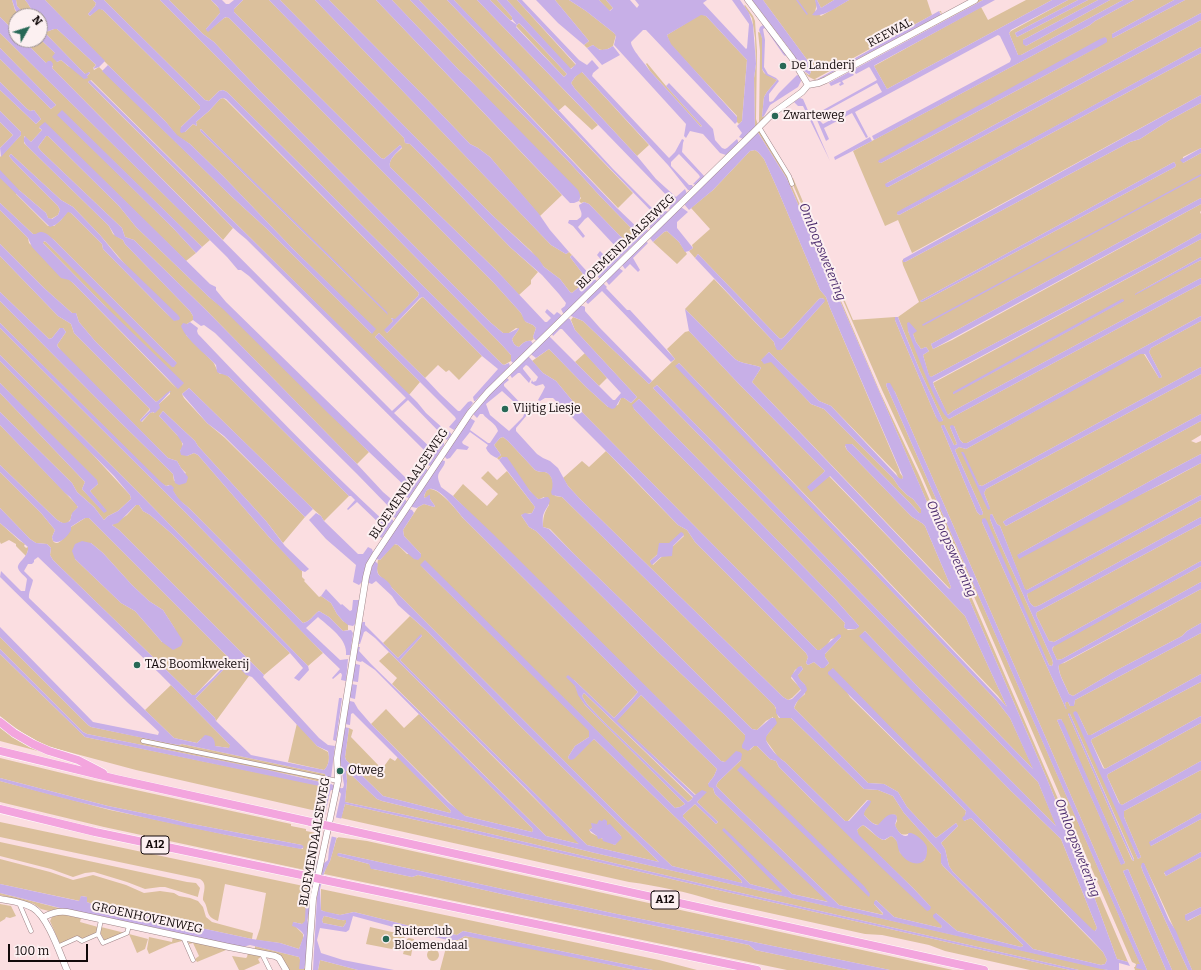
<!DOCTYPE html>
<html>
<head>
<meta charset="utf-8">
<style>
  body { margin:0 }
  #map { position:relative; width:1201px; height:970px; overflow:hidden; background:#fbdee1; font-family:Bitter,serif }
  canvas { display:block }
  .north { position:absolute; left:8px; top:8px; width:40px; height:40px; box-sizing:border-box; background:#fcf0f1; border:1px solid #9e9495; border-radius:50%; rotate:51deg; font-size:11px; font-weight:700; line-height:16px; text-align:center; color:#12090a }
  .north::after { content:''; display:block; margin:auto; width:14px; height:18px; background:#276856; clip-path:polygon(50% 0,100% 100%,50% 72%,0 100%) }
  .scale { position:absolute; left:8px; top:944px; width:80px; height:18px; box-sizing:border-box; border:2px solid #12090a; border-top:0; padding-left:5px; font-size:12px; line-height:14px; white-space:nowrap; color:#12090a; -webkit-text-stroke:3px #fcf0f1; paint-order:stroke }
</style>
</head>
<body>
<div id="map">
<canvas width="1201" height="970"></canvas>
<div class="north">N</div>
<div class="scale">100 m</div>
</div>
<script>
const c = document.querySelector('canvas').getContext('2d');
c.lineJoin = 'round';
function paint(path, color) { c.fillStyle = color; c.fill(path, 'evenodd'); }
function strokePath(path, color, width, dash) { c.strokeStyle = color; c.lineWidth = width; c.lineCap = dash ? 'butt' : 'round'; c.setLineDash(dash || []); c.stroke(path); }
function label(font, color, halo, rows, align = 'center') {
  c.font = font + ' Bitter,serif'; c.lineWidth = 4; c.setLineDash([]); c.textBaseline = 'middle'; c.strokeStyle = halo; c.fillStyle = color; for (const [text, x, y, turn = 0] of rows) {
    c.save(); c.translate(x, y); c.rotate((+turn || 0) * Math.PI / 180); c.textAlign = isNaN(turn) ? turn : align; if (halo) c.strokeText(text, 0, 0); c.fillText(text, 0, 0); c.restore();
  }
}
const green = new Path2D(`
  M0,0H12L15,10L20,16H16V33L0,17Z
  M16,0H25C30,5 31,11 36,16H26L17,6Z
  M45,0H93L96,3L95,6L88,14L90,16L99,8L103,10L200,106V109L181,127L185,132L193,124L197,126L196,122L209,111L220,99L223,98L226,100L419,293L418,296L395,320L392,318H391L393,321L385,330L387,333L421,298L423,297L482,356L459,380L449,370L446,372L438,365L425,378L379,333L375,337L420,382L409,395L91,80L88,82C136,131 185,178 233,228L223,240L52,68L53,66L46,63L23,40H40V39L55,53L57,62L61,60L68,66L87,76L90,73L89,72L86,75L46,34V32L54,29H57L95,64L96,65L93,68L94,70L99,67L232,197L266,228L371,333L375,329L293,249L222,175L190,144L177,136L166,122L108,65ZM201,129L388,315L201,132L200,130Z
  M104,0H160L315,155L501,344L511,355V361L504,365L502,364L227,92L223,90L219,91L209,101L205,100Z
  M169,0H211L220,9V13L206,29L208,31L224,18L227,17L229,18L493,282L521,313L526,322L533,325L536,328L533,337L534,339L531,341C526,340 522,344 519,347C515,346 513,343 512,339L519,329L516,328L509,333H503L490,322L258,89L214,42L203,34Z
  M243,0H269L404,138L405,143L410,144L428,162L510,247L538,272L531,280V284L519,295L497,271L390,167C388,159 397,153 402,148L400,145L384,159L381,158L234,12V9Z
  M280,0H315L551,245L566,254L569,252L572,255L570,257L586,278V281L572,293L570,292L560,279L544,267L531,251L492,215Z
  M329,0H376L562,195L540,216L490,157L478,148L470,144L423,95Z
  M392,0H410L569,162L599,195L632,229L634,232L630,238V242H628L620,236L589,204L584,202L581,203L579,201L581,198L470,80L459,70Z
  M419,0H447L633,193L618,208Z
  M454,0H477L598,125L592,130L565,105L558,111Z
  M490,0H497L512,17V20H510Z
  M507,0H517L576,65L570,69Z
  M555,0H569L586,11L614,33L616,35L613,46C605,51 600,52 593,45L587,48L584,45L589,41Z
  M599,0H606L613,8L609,11Z
  M763,0H815L817,4L815,12L821,16L849,0H927L932,15L815,79L817,80L941,15V13L939,11H941L942,15L826,78L817,81L809,77L803,71L809,75L811,72L810,66L808,61Z
  M817,0H834L821,8Z
  M979,0H983L902,43L901,42Z
  M1026,0H1052L887,89L874,66L981,7L988,20Z
  M1068,0H1078L1015,33L1017,37L1088,0H1098L1023,40L1026,46L1110,0H1123L1021,55H1018L1009,33L1011,31Z
  M1134,0H1174L1112,34V38H1113L1185,0H1201V13L887,183L886,187H888L1201,20V47L898,212L897,214L899,215L1201,53V95L912,253L898,220L885,226L853,151L1090,25L1095,21ZM1102,45L881,163L879,162Z
  M745,5L753,16L755,21L757,51L756,119L758,125L755,129L754,78L756,64L755,38L752,18L744,6Z
  M701,14L706,16L747,60L742,121L739,124L737,122V116L670,44L667,35Z
  M519,23L567,74L564,77L516,26Z
  M758,32L761,33L762,38V69L764,73L777,80L767,92L764,97L762,117L764,116L763,119L759,122L760,51Z
  M0,33L210,240L202,247L62,111L58,115L173,228L196,253L186,261L45,123L39,128L42,130L31,142L24,136V143L28,147L109,226L113,234L123,240L125,244L190,311L193,316V320L187,324L186,335L213,362C216,366 216,370 220,374H225L229,377L349,496L324,521L321,516L313,509L189,388L182,394L184,398L207,423L224,437L305,517L283,543L266,521L198,446L195,441L163,411L159,416L177,435L181,439L183,447L180,451L187,456L194,453L198,455L269,537L302,571V577L305,580L304,581L319,597L321,596L331,603L337,614L343,621L348,624V630L343,631L329,617L319,611C313,615 310,622 303,623L189,508L179,500L169,485L166,486L161,483L0,323V301L120,422L169,470L173,474L174,481L186,473L181,468L177,461L168,458L61,351L57,345L66,332L63,328H60L52,338L49,339L0,292V256L58,316L68,322L71,324L74,333L150,409L140,420L142,422L150,413L153,412L154,413L159,404L170,394V391L158,401L156,402L95,341L79,322L76,313H72L44,288L0,244V210L28,238L29,243L73,283L177,389L104,305L43,243V241L46,242L118,312L177,363L54,240L46,234H33L0,203V157L21,135V132L0,111V90L36,124L41,119L34,110L30,111L26,108L0,82V59L51,109L56,105L0,48ZM11,154L61,200L73,207L100,235L170,317L103,249L102,244L71,213L68,211L61,220L54,226H48L16,194L19,190L46,213L48,218L51,219L58,215L60,210L58,206L13,161L9,156Z
  M647,63L666,86L702,126L701,127L650,71L646,64Z
  M581,71L649,145L637,156L575,89L571,83L575,77Z
  M1201,103V148L1183,157V163L1201,153V198L931,344L933,349L952,340L1201,204V211L1200,212L1201,214V233L1153,260L931,377L929,376L923,355L929,351L926,347L921,349L916,342L913,334L908,331L949,419L1201,284V316L967,443H963L960,440L954,426L950,427L957,444L955,445H954L944,425L941,426L977,512L980,515H982L983,513L955,450L959,447L966,449L1140,353L1144,354L1159,378L1162,377L1149,352L1151,348L1201,321V367L982,486L979,485L963,452L990,508L984,493L986,489L1201,374V414L1007,519L1003,522L1006,526L1201,421V435L1191,441L1196,443L1201,441V454L1161,475L1017,555L1164,483L1201,463V495L1027,590H1025L1000,526L997,524L992,514L990,515V519L995,532L1052,659L1053,663L1052,666L1049,665L982,519V522L1066,709L1065,704L1066,702H1068L1070,706L1074,705L1075,700L1201,633V674L1091,735H1088L1077,712L1138,859L1141,857L1124,817V811L1201,770V813L1151,841V846L1201,819V852L1164,873L1166,876L1201,857V907L1185,915L1188,921L1201,914V970H1192C1177,934 1161,899 1144,864L1141,866L1143,872L1188,970H1172L1128,869L1123,871L1166,970H1147L895,392L887,383L886,385L1143,970H1135L1134,967H1135L1136,964L1132,962L921,474L882,390L791,180L793,178L853,320L895,317V320L902,337L936,417L943,421L920,371L898,317L919,302L903,265L902,260L905,262L1130,142L1140,139L1168,121ZM1174,162L1176,165L1175,167L922,302L920,301ZM1068,714H1070L1134,859V861L1132,860L1123,840ZM1061,719L1125,863L1121,864L1057,720Z
  M0,122L13,135L0,148Z
  M759,130L787,177L791,184L880,392L919,475L1128,962L1117,959L1088,880L1047,779L787,179L757,131Z
  M46,136H48L119,206L136,227L209,297L223,308L369,452L357,464L207,311L134,240L125,237L122,228L41,151L38,147Z
  M755,150L758,152L764,159L777,188L820,290L826,297L830,308L899,469L900,473L903,477L902,479H899L896,473L831,406L819,401L769,352L761,361H771L811,404L824,409L893,478L899,487L907,495L913,499L921,509V513H919L911,504L852,444L845,446L847,450L911,516C916,520 922,522 925,526L951,587L950,589L752,382L761,368L760,367C752,364 742,364 735,359L685,309L714,279L774,342L775,346L781,350L824,302V299L821,298L819,299L784,337L781,339L779,338L698,254L695,258L689,251L693,248L692,245L710,229L691,208L713,190L750,151Z
  M667,231L679,242L687,254L677,264L653,242L664,232Z
  M1201,239V257L1135,294L1201,260V278L953,411L948,415L947,414L933,383ZM1124,300L1123,301L954,394Z
  M573,317L583,321L649,384L675,359L667,349L685,332L689,331L738,383L825,471L808,487L811,491L829,476L965,616L1008,709L998,696L679,363L676,366L996,700L1010,718L1034,770L657,385L653,388L1038,782L1057,827L919,688L865,631L860,636L1010,790L1061,839L1097,928L1095,931H1093L992,831L832,668L850,697L966,811L964,821L971,818L1103,952L1107,960L1105,964L1101,965L1033,949L953,872L949,866L945,849L941,843L958,826L956,823L936,838L907,807L898,792L884,784L868,783L794,708L798,700L805,694V685L798,678V675L803,669L801,666L795,670L791,678L801,689L792,698L788,700L783,697L581,500L568,486L563,478L582,461L589,467L606,451L678,525L687,530L695,542L806,653L808,657L806,663L808,665L814,662L821,668L826,666L829,663L825,657V654L841,637L831,639L827,645L820,650H817L580,410L556,381L543,373L532,361L549,349L586,387L608,407L618,405L621,398H624L631,403L637,397L575,330L571,320ZM639,399L835,599L859,626L856,629L848,630L844,627L845,623L677,453L655,431L634,409L633,405ZM681,533L684,536L653,565L650,561Z
  M0,328L185,512L323,653L308,666L176,531L137,491L0,355Z
  M585,353L607,378L599,386L575,362Z
  M0,361L83,444L130,495L131,499L118,511L108,516L104,520L94,507L77,492L72,483L0,412V393L85,482L82,489L104,512L106,511L90,491L98,484L0,383Z
  M0,425L77,505L78,508C76,509 74,511 73,513C69,518 74,514 70,520C66,527 60,522 55,518L0,465Z
  M503,437L508,441L535,470C539,472 541,472 545,472C555,475 553,489 555,496L562,497L774,705C777,709 776,714 779,718H791L864,789L878,790L893,796L904,813L941,854V863L943,866L1023,945V946L1021,947L957,931L936,913L942,926L941,928L894,917L876,900L874,904L884,915L839,905L732,802L716,786L718,782L741,760L725,762L721,761L453,496L463,484L487,506L498,494L481,478L488,471L497,480L507,471L535,507L532,513L521,515L529,527L536,531L658,652L728,718L745,735V740L750,750L754,746H757L770,759L776,761L779,767L814,802L931,907L913,888L858,835L857,830L860,827L863,825C868,828 880,841 885,840C887,839 889,837 891,836C898,839 899,846 900,853L924,861C931,844 923,842 910,833C902,837 898,833 895,825L897,821L896,815C888,813 884,820 879,825C873,825 868,819 864,815V812L870,803L869,800H867L848,821H845L785,762L778,757L765,739L766,736L772,729L773,717L766,721L757,730L752,729L666,643L574,554L550,529L543,527C543,517 544,513 549,505L544,497L540,499H538L534,496L502,457L499,460L497,458L501,455L494,445L500,438Z
  M0,472L41,513L55,530L52,537L53,541C54,542 55,543 57,543C61,543 70,531 71,527L85,518H89L229,658L228,660L195,695H192L53,560L50,555L51,548L47,544L36,543L30,539L0,508ZM91,543L103,553L132,585L149,601L163,610L175,629L162,642L135,611L121,603L75,559Z
  M429,489C440,488 457,511 464,519L638,692L614,718L574,680C576,690 580,697 585,705L685,804L680,807L675,808L540,675L420,565L590,731L589,737L575,746L568,757L569,759L594,739L741,880L742,882L741,883L672,866L623,820L392,588C383,575 374,579 378,560H380L394,544L398,545L407,554H421L404,536L403,530L418,507L424,504L434,507L435,506L430,499V496L425,498L424,497L426,491Z
  M1201,500V517L1040,605L1035,607C1030,605 1028,599 1027,594L1028,593Z
  M136,505H139L143,511L150,515L172,534L290,653L264,675L119,530L112,525L127,515Z
  M0,523L20,541L25,544L24,546L26,548L28,547V550L26,556L16,546V544L9,540L1,544L0,542Z
  M1201,524V561L1054,642L1049,641L1037,617L1036,614L1037,612Z
  M1201,566V582L1062,659L1057,660L1052,649L1055,645Z
  M1201,589V623L1187,631L1182,636L1117,670L1073,696L1069,694C1066,686 1057,672 1059,664L1064,663Z
  M410,616L428,632L518,724L659,862L587,845L400,660L422,636L421,635L398,658L383,643ZM603,821L607,825H610L621,836L615,845L591,833L589,830Z
  M0,637L88,725L91,727L179,745L182,744L325,774L326,777L325,783L296,776L87,734L83,732L0,649Z
  M389,652L579,843V844L546,836L392,684L397,678L379,661Z
  M0,654L85,737L323,786L324,787L321,812L136,770L50,747C31,739 16,729 0,716Z
  M232,661H233L249,676L216,721L215,718L196,699V698Z
  M1201,682V716L1105,769L1104,768L1093,745L1091,741L1092,739Z
  M171,685L231,746L229,748L215,746L201,739L197,743L174,738L145,710Z
  M584,693L693,798L688,802L603,721L587,704L582,696Z
  M641,695L717,769L714,776L708,784L713,788L715,794L829,902L792,894L770,873L783,891L781,892L750,884L683,817V815L695,804L716,824L718,822L697,802L706,792L696,795L616,721Z
  M386,709L404,728L419,714L532,828L533,830L532,832L465,816L459,812L371,724Z
  M297,723L317,746L328,752C330,757 329,766 324,770L288,762Z
  M1201,723V761L1122,805L1120,804L1107,776L1108,774Z
  M0,726L53,755L0,741Z
  M349,728L353,730L351,737L382,769L390,758L395,761L398,757L448,808L451,811L450,813L383,796L346,760L345,757Z
  M0,758L95,781L291,824V826L306,829V831L316,833L312,847L313,855L311,859L314,866V872L104,827L0,802V781L110,810L251,840L303,849L302,845L187,823L167,818L108,806L0,778Z
  M346,771H347L377,799L382,801L595,853L1108,970H1079L728,890L461,827L345,802L347,781Z
  M345,804L452,828L727,892L1070,970H1030L945,951L929,945L901,939L882,935L865,934L715,901C687,892 659,886 629,882L341,818Z
  M0,822L313,888L307,922L302,924L293,922L297,928L303,934V939L299,949L280,943L256,940L260,928L266,893L225,884L218,921C204,916 210,909 203,900C203,892 208,884 200,879L0,837Z
  M337,837L367,841L953,970H890L612,913L338,853V856L369,864L373,869L412,877L418,875L422,876L524,899L749,945L755,950L851,970H787L324,874L326,868L330,861Z
  M0,842L187,882L196,883L200,888L198,896V897L165,887H160L145,889L127,882L94,872L85,873L73,877L51,869L0,856Z
  M0,859L50,872L73,880L93,875L126,885L144,893L160,891L174,893L179,896L190,898L198,901L203,907L206,917L212,922L253,933L252,939L94,905L87,902V897L81,896L80,901L0,884Z
  M321,889L659,960L697,970H653L463,931L457,935L410,926L354,912L340,915L325,912L321,910Z
  M0,893L63,909H56L49,911L41,909L34,904L0,895Z
  M0,904L11,906L16,916L10,918L6,917L5,919L0,922Z
  M60,914L81,918L80,922L98,927L97,933L82,939L77,937L60,944L50,921L52,917Z
  M324,916C331,917 339,921 346,920V923L343,927L323,923L322,920Z
  M101,927L125,933L105,942L100,932Z
  M370,927L405,935L402,951L366,944Z
  M129,934L148,939L145,949L137,953Z
  M465,936L490,940L636,970H440L448,940H458Z
  M149,937L172,942L173,937L181,939L182,941L171,944L149,954L147,949Z
  M409,938L414,939L411,956L403,954L407,939Z
  M188,941L226,948V950L197,962L195,959L199,956L193,943L189,944Z
  M255,946L299,957L304,969L305,968L307,969L306,970H289L281,956L255,950Z
  M427 955a6 6 0 1 1 12 0a6 6 0 1 1-12 0Z
  M248,953L261,956V957L258,959L260,963L244,970H239L232,956L246,958L247,957Z
  M320,960L358,970H318Z`);
const water = new Path2D(`
  M12,0H16L17,6L26,16H20C14,9 15,8 12,0Z
  M25,0H45L105,61L99,67L93,69L96,65L95,64L57,29H54L46,32V34L85,74L89,72L90,73L87,76L88,78L84,79L61,60L57,62L52,57L55,53L40,39V27L43,29L44,25L40,20V16H36C31,11 30,5 25,0Z
  M93,0H104L205,100L209,101L219,91L223,90L227,92L502,364L504,365L509,363L510,366L475,401H474L473,397L498,369L482,356L423,297L420,298L387,333L384,330L393,321L391,318L395,319L418,296L419,293L226,99L223,98L220,99L209,111L196,122L197,126L193,124L185,132L181,133L180,131L181,127L200,109V106L103,10L99,9L90,16L88,14L95,6L96,3Z
  M160,0H169L203,34L214,42L258,89L490,322L503,333H509L519,328V329L512,339C513,343 515,346 519,347C522,344 526,340 531,341L533,344L513,363L511,361V355L501,344L315,155Z
  M211,0H222L226,4H229L234,0H243L234,9V12L381,158L384,159L400,145L402,147C397,153 388,159 390,167L497,271L545,322H547L551,318L545,312L547,309L554,315L557,312L560,314L562,316L537,340H535L533,337L536,328L533,325L526,322L524,320L521,313L493,282L229,18L226,17L224,18L208,32L206,30V29L220,13C220,7 215,4 211,0Z
  M269,0H280L492,215L538,258L544,267L560,279L570,292L572,293L586,281V278L570,257L572,255L592,277L597,281V282L565,313H563L561,309L565,306L566,303L559,294L542,275L510,247L428,162L410,144L405,143L404,138Z
  M315,0H329L423,95L470,144L478,148L490,157L539,214L550,230L569,252L566,254L551,245Z
  M376,0H392L459,70L470,80L578,190C580,194 581,197 579,201L574,203H570Z
  M410,0H419L617,208L641,231L645,228L648,230L647,232L622,256L600,279L598,277C599,272 605,269 605,264L597,255L600,251L609,260L618,253L617,248L588,217L585,219L578,227L585,236L583,238L573,226L568,223L569,220H577L581,217C583,212 579,209 579,205L584,202L589,204L620,236L628,242H630V238L634,232L632,229L599,195L569,162Z
  M447,0H454L528,77L613,169L659,215L664,210L668,212L667,214L652,228H650L648,225L656,218L655,215Z
  M477,0H490L510,20L517,25L516,27L564,77L567,74L523,27L519,23L517,25L512,19V17L497,0H507L571,69L576,64L517,0H522L579,60L587,65L592,60L593,61L599,68L593,73L592,76L669,158L675,152L682,139L684,140L683,143L682,152L705,177L696,185L693,184L700,177L699,175L679,154L671,162V166L689,185H692L693,187L691,190H688L668,165L582,72L575,77L571,83L575,89L637,156L656,179L676,197L685,189L687,194L670,210L668,206L672,201Z
  M536,0H555L589,41L584,45L558,23Z
  M569,0H599L610,11L613,8L606,0H630L637,8L639,5L635,0H707L703,3L746,49L747,48L749,24L732,0H740L749,13L753,25L756,64L754,78L755,129L752,132H749L743,139L739,137L742,133L737,126L742,121L747,60L706,16L701,15L667,35L671,44L737,117V122L735,124L646,30H643L631,42C631,49 645,63 650,71L701,127L702,126L666,86L669,83L713,129L715,140L722,148L725,149L727,148L737,139L738,141V143L726,155L720,153L703,134L690,131L686,138L684,136L686,124L614,45L616,36L614,33L586,11Z
  M752,0H763L808,61L811,69L810,75L804,71L788,47Z
  M815,0H817L821,8L834,0H849C840,5 823,18 812,15L817,9Z
  M983,0H995L875,65L874,66L887,89L1052,0H1068L1011,30L1009,33L1018,55H1021L1123,0H1134L1095,21L1090,25L874,140L872,136L1010,62L1011,59L1000,36L998,35L855,112L868,137L866,138L852,113L824,128L829,139L826,141L817,120H819L823,124L882,92L877,83L817,116L816,114L877,80L870,68L869,67L856,74L853,70Z
  M1078,0H1088L1017,37L1015,33Z
  M1098,0H1110L1026,46L1023,44V40Z
  M1174,0H1185L1113,38H1112V34Z
  M939,11L941,15L820,79L816,80Z
  M1201,13V20L888,187H886L885,184L887,183Z
  M0,17L16,33V40H23L46,63L48,61H51L53,64L52,68L392,411L406,398L246,239C228,225 213,206 196,190C160,154 124,118 88,82L90,80L417,402L426,413L446,431H449L452,435L447,440L408,400L394,413L434,451L442,441L444,443V445L431,466L427,465C426,461 429,457 427,453L249,276L241,270H238L227,257L0,33Z
  M763,25H764L787,55L785,56L783,54L765,28L763,29L765,40L764,67L768,74L776,78L779,81L769,94V101L770,102L773,101L779,93L797,75L800,76L801,81L798,87L770,105L764,116L762,117V116L764,97L767,92L777,80L766,75L762,69V38L759,30L760,27Z
  M1105,37L1107,39V42L1102,45L881,163L878,162L879,160L1100,39Z
  M593,45L600,50L608,49L613,46L620,55L602,65L587,48Z
  M1201,47V53L899,215L897,214V212Z
  M0,48L56,105L51,109L0,59Z
  M108,65L166,122L177,135L190,144L222,175L293,249L376,329L372,334L266,228L232,197L102,71Z
  M851,71L854,75L842,81L844,84L840,86L839,84L841,83L840,82L831,86L829,83Z
  M0,82L26,108L30,111L34,110L41,119L36,124L0,90Z
  M1201,95V103L1168,121L1140,139L1130,142L905,262H903V259Z
  M800,98L803,99L830,161L803,106H798L794,102Z
  M62,110L202,247L196,253L173,228L57,115Z
  M0,111L21,132V135L1,157L0,148L13,135L0,122Z
  M45,122L210,284L216,287V290L226,302L411,483L413,482L422,467L427,469V471L409,498L406,497L408,489L329,414L223,309L209,297L136,227L119,206L48,136H46L38,147L41,151L122,228L125,237L134,240L207,311L357,464L383,492L397,504L399,503L405,499L407,502L396,518L393,517V511L357,474L215,333L204,325L201,326L193,320V316L190,311L125,244L123,240L115,236L109,226L28,147C25,144 22,140 25,136L31,142L42,130L39,127Z
  M201,129L387,312L388,315L201,132L200,130Z
  M757,131L787,179L808,227L1047,779L1088,880L1117,959L1128,962L1130,966L1119,963V970H1108L1101,969L595,853L382,801L377,799L347,771H346L347,781L345,802L461,827L728,890L1079,970H1070L727,892L452,828L345,804L333,851L330,861L324,873L320,889L321,910L323,911L340,915L354,912L410,926L457,935L463,931L653,970H636L465,936L458,940H448L408,931L353,916L349,930L346,932L320,928L317,940L321,953L343,960L394,970H358L320,960L318,970H313L317,897L323,864L328,860L329,849L341,794C340,791 335,790 331,790L330,792L317,852L316,857L318,863L309,913C307,918 307,922 309,926L306,960L304,969H299L300,960L299,957L250,945L243,947L76,912L0,893V884L79,901L81,896L87,897V902L94,905L252,939L280,943L299,949L304,935C302,931 297,927 292,926L293,922L302,924L305,921L306,896L310,887L314,871V866L311,859L313,853V844L315,839L320,814L324,787L85,737L0,654V649L83,732L87,734L268,770L325,783L326,780L330,781V783C332,785 340,789 343,788L344,785L340,760L344,727L349,728L345,757L346,760L383,796L450,813L451,811L353,713L351,714L350,725L345,724L348,703L350,701L354,702L358,709L371,724L448,802L465,816L532,832L533,830L532,828L375,670L362,661L361,662L357,661L356,659L357,647H360L359,651L371,664L546,836L579,844L528,791L375,638L366,631L364,632L360,644H358L361,623L363,622H365V625L398,658L421,634L422,636L400,660L587,845L659,862L518,724L428,632L398,605L392,596L376,581L372,584L369,583L367,581L374,561H375L378,564C375,577 381,575 388,582C390,584 391,586 392,588L623,820L672,866L742,883V882L741,880L594,739L574,759L571,760L569,759L568,757L575,746L589,737V731L420,565L425,560L675,808L680,807L685,804L585,705L578,695L575,686L566,677L568,675L574,680L614,718L633,698L638,692L464,519C457,511 442,490 432,489C427,488 425,493 424,497L425,498L429,495H430V499L435,506L434,507L424,504L418,507L417,508L412,507V505L441,460L445,461C445,467 438,471 438,477C438,480 440,484 441,487L453,496L492,533L721,761L725,762L736,751L740,752L742,754L741,760L718,782L716,786L732,802L839,905L883,915V913L874,904V902L876,900L894,917L941,928L942,926L933,917V915L936,913L957,931L1021,947L1023,946V945L943,866L941,863V854L904,813L893,796L878,790L864,789L791,718H780L776,713V708L774,705L562,497L552,495L551,492C554,486 553,474 545,472C541,472 539,472 535,470L508,441L503,437L500,438L494,445L501,455L497,458C492,456 488,453 486,448L488,445L470,432L462,442L463,444L469,447L467,450L457,449L450,458L447,459L444,456L470,418L475,421L470,430L488,443H490L498,431C496,423 487,420 483,414H480L477,418L473,414C482,401 494,389 506,379L507,378L509,380L504,384V386L528,411L527,415L516,428V431L537,454L543,458L550,461L558,468L568,486L581,500L783,697L788,700L792,699L801,690L791,676L798,667L801,666L803,669L798,675C799,682 807,683 807,690C803,697 796,700 794,708L868,783L884,784L898,792L907,807L936,838L956,823L958,826L941,843L945,849L949,866L953,872L1033,949L1101,965L1105,964L1107,960L1103,952L1091,939L971,818L964,821L962,818L965,815L966,811L828,674V672L833,668L992,831L1093,930L1095,931L1097,928L1061,839L1010,790L859,636L865,631L919,688L1056,826L1038,782L653,388L657,385L1033,769L1010,718L996,700L675,366L679,363L1007,707L965,616L830,476L811,492L807,487L825,471L738,383L689,331L685,309L735,359C742,364 752,364 760,367L761,368L752,382L948,588L950,589L951,587L925,526C922,522 916,520 911,516L847,450L845,445L846,444H852L911,504L919,513H921V509L913,499L907,495L899,487L893,478L824,409L811,404L771,362L764,364L761,360L769,352L819,401L831,406L899,478L902,479L903,477L830,308L826,297L820,290L777,188L764,159L758,152L755,150L750,151L713,190L689,210L684,204L753,137ZM502,391L525,412L523,417L509,431L490,415L486,404ZM584,693L693,797L691,800L688,802L603,721L587,704L582,696ZM641,695L717,769L714,776L708,784L709,787L713,788L715,794L828,902L792,894L724,828L722,830L782,891L781,892L750,884L683,817V815L695,804L716,824L718,822L697,802L707,792L702,790L695,795L617,721ZM324,916C331,917 339,921 346,920V923L343,927L323,923L322,920Z
  M870,137L872,141L835,160L834,157Z
  M1201,148V153L1183,163L1180,160Z
  M11,154L61,200L73,207L100,235L118,257L178,315L180,318L179,320L174,321L170,317L103,249L102,244L71,213L68,212C63,218 58,225 50,227L0,178V170L19,190L46,213L48,218L52,219L58,215L60,210L58,206L13,161L9,156Z
  M1174,162L1176,165L1175,167L922,302L920,301Z
  M1201,198V204L933,349L931,344Z
  M0,203L33,234H36C43,229 48,235 54,240L177,363L174,367H172L156,352L46,242L44,241L43,243L104,305L184,383L178,389L73,283L69,280L61,278L32,247L28,238L0,210Z
  M681,207L688,212L677,222V228L693,248L689,251L685,252L679,242L667,231L664,232L653,242L649,237Z
  M1201,233V239L933,382L934,386L948,415L953,411L1201,278V284L949,419C939,414 914,346 908,331L907,323L909,322L917,331L913,334L916,342L921,349L926,347L929,351L923,355L929,375L931,377L1153,260Z
  M645,241L648,243L633,258L640,270L638,272L630,264L625,269L622,265Z
  M0,244L44,288L72,313H76L79,322L95,341L156,402C161,400 164,394 170,391H171L159,404L160,408L155,413L153,412L150,413L141,422L140,420L150,410V409L74,333L71,324L68,322L58,316L0,256Z
  M698,254L779,338L781,339L784,337L819,299L821,298L824,299L825,301L781,350H777L775,346L774,342L695,258Z
  M1201,257V260L1135,295V294Z
  M619,268L623,271L609,285L606,281Z
  M603,283L607,287L606,288L627,310H630L675,359L671,362L602,291L588,304L586,302L588,298Z
  M0,292L49,339L52,338L60,328H63L66,332L57,345L58,347L168,458L177,461L181,468L188,477L187,481L186,483L179,485L175,483L173,474L169,470L120,422L0,301Z
  M1122,299L1124,300V301L954,394H953V392Z
  M579,306H583L585,307V311L600,328L652,381L649,384L583,321L571,316V314Z
  M1201,316V321L1151,348L1149,352L1162,377L1160,378H1159L1145,354H1140L966,449L959,447L955,450L983,513L982,515H980L977,512L941,426L942,425H944L954,445H955L957,444L950,427V426L952,425L954,426L960,440L963,443H967Z
  M895,317H898L899,320L920,371L943,421L939,422L936,417L902,337L895,320Z
  M567,318L570,319L575,330L637,397L631,403L624,398H621L615,408L612,409L608,407L586,387L549,349L536,358L532,355L531,354L549,336L613,400H615L621,393L562,329H560L553,336L552,334Z
  M190,322L198,328L197,331L198,334C259,398 320,462 385,522L390,518L393,520V522L382,538L376,535L381,528V525L357,502L348,510L347,509L355,500L351,496H349L229,377C225,374 222,375 217,372L216,365L213,362C203,352 185,338 181,326L183,323L187,324Z
  M0,323L161,482L166,486L171,485L174,488L173,490C177,498 183,503 189,508L303,623C310,622 313,615 319,611L329,617L343,631L351,630L353,633L350,655H346C348,639 329,627 318,617L306,628L324,645L340,660L348,659L346,681L341,680L342,675L341,673H340L333,679L332,678L340,669L312,642L185,512L0,328Z
  M379,333L425,378L440,394L458,411H460L468,402L471,401L473,403L455,429L454,430L449,427L456,419L455,417L375,337Z
  M0,355L137,491L176,531L308,666L309,670L299,681L294,678L303,668L290,653L172,534L150,515L143,511L139,505H136L118,523L112,525L119,530L264,675L263,677L319,738L328,745L335,746L331,778L326,777L325,774L182,744L179,745L167,743L91,727L88,725L0,637V627L93,722L158,735L159,732L128,703L0,577L1,571L21,591H25L27,579C25,576 19,572 18,568C17,562 29,557 28,547L0,523V508L30,539L36,543L47,544L51,548L50,555L53,560L192,695H195C204,686 225,668 229,658L89,518H85C83,519 72,526 71,527C71,528 71,529 71,530C68,536 60,545 53,541L52,537L55,530L41,513L0,472V465L55,518C60,522 63,525 70,521L72,513L78,507L70,497L65,493L0,425V412L72,483L77,492L94,507L104,520L108,516L118,511L131,499L130,495L114,476L0,361ZM38,557L160,674L230,745L229,748L215,746C215,739 213,736 205,735L197,743L174,738L29,598C28,593 32,586 33,580L24,571L28,564H32L34,562V560ZM232,661H233L246,675L252,677L317,746L328,751C330,757 329,766 324,770L251,755L216,721L215,718L196,699V698Z
  M528,357H529L543,373L556,381L580,410L817,650H820L839,634L841,635V637L825,654V657L829,663L824,668H821L814,662L808,665L806,663L808,657L806,653L695,542L687,530L678,525L633,478L553,398H545L540,401L538,400L542,393L545,387L543,384L536,386L531,383L532,380L533,382L536,381L538,377L528,366L526,365L523,368V369L531,379L529,383L520,373H518L512,378L510,375Z
  M1201,367V374L986,489L984,493L990,508V509L988,510L961,452H963L964,453L979,485L982,486Z
  M0,383L97,480L98,484L90,491L107,511L104,513L82,489L85,482L0,393Z
  M887,383H890L895,392L1147,970H1143L1136,968L1137,964H1140L886,385Z
  M189,388L309,505L313,509L305,517L224,436L207,423L182,394Z
  M639,399L835,599L859,626V627L856,629H846L844,627L845,623L677,453L655,431L634,409L632,405Z
  M163,411L195,441L198,446L266,521L285,546L309,569L305,572L300,570L269,537L198,455L194,453L187,456L181,455L180,451L183,444L177,435L159,416Z
  M1201,414V421L1006,526L1003,522L1007,519Z
  M1201,454V463L1019,559L1017,555L1161,475Z
  M502,457H507L530,491L538,499C542,499 544,497 548,497L550,500C549,506 546,508 544,513C542,517 543,522 543,527L549,529L574,554L666,643L752,729L757,730L771,718H775L777,723C775,726 766,735 766,738C765,744 780,759 785,762L845,821H849L868,800L871,801C870,807 864,809 864,815C868,819 873,825 878,825C883,820 888,812 896,815L897,818L895,825C897,829 900,836 906,836C911,835 905,833 911,833C916,834 924,841 926,845C927,846 927,849 927,851C927,869 908,865 901,854C896,848 900,840 891,836L884,840C876,838 871,829 863,825L860,827L857,830L859,835L913,888L931,907L930,910L927,911C877,864 828,816 779,767L776,761L770,759L757,746H754L748,751L742,748V745L745,739V735L728,718L658,652L536,531L529,527L521,515L525,513L529,514L532,513L535,507L499,460Z
  M1201,495V500L1027,594C1028,599 1030,605 1035,607L1040,605L1201,517V524L1037,612L1036,614L1037,617L1049,641L1054,642L1201,561V566L1053,647L1052,649L1057,660L1062,659L1201,582V589L1063,663L1059,665C1057,672 1066,686 1069,694L1073,696L1117,670L1182,636L1187,631L1201,623V633L1075,700L1074,706H1070L1068,702H1066L1065,704L1067,709H1066L982,522V519L985,518L987,521L1049,665L1052,666L1053,663L1052,659L995,532L990,519V515L992,514L997,524L1000,526L1025,589L1027,590Z
  M409,509L412,510L414,513L403,530L404,536L421,554V557L418,560L414,559L398,545L395,544L380,560L376,559V558Z
  M316,513L321,516L324,521L358,554H363L368,547L372,549L373,552L366,564L362,582L359,585L353,582L356,565L326,539L309,520Z
  M681,532L683,533L684,535L673,546L672,556L661,557L652,565L651,564L650,561L657,555L659,543H669Z
  M82,541L91,543L103,553L132,585L149,601L163,610L183,641L181,646L173,650L162,642L135,611L121,603L75,559L72,551L75,544Z
  M326,589L341,605L342,604L350,611L352,610L353,600H359L355,624L353,626L348,625L343,621L337,614L331,603L321,596Z
  M354,664H356L360,665L358,682L351,681Z
  M1201,674V682L1092,739L1091,741L1103,768L1105,769L1201,716V723L1108,774L1107,776L1119,803L1122,805L1201,761V770L1124,811V817L1141,857L1138,859L1073,713L1075,711L1077,712L1088,735H1091Z
  M351,684L357,685L355,699L351,698L349,696Z
  M339,698H342L336,741L333,740Z
  M1069,713L1070,714L1134,860L1133,861L1123,840L1071,721L1068,714Z
  M1061,719L1064,724L1125,863L1121,865L1057,720Z
  M741,766L864,886L870,894L869,897L737,770Z
  M0,778L108,806L167,818L187,823L302,845L304,847L301,849C200,831 99,809 0,781Z
  M1201,813V819L1151,846L1150,845L1149,842L1151,841Z
  M604,819L607,821V825L610,824L621,836L622,838L615,845L603,841L602,838L598,839L597,836L589,830L592,828L591,823L597,824L599,820L602,821Z
  M1201,852V857L1166,876L1164,872Z
  M338,853L612,913L890,970H851L755,950L749,945L524,899L422,876L418,875L412,877L373,869H371L369,864L338,856L337,855Z
  M1142,863H1144L1169,920L1176,931L1192,970H1188L1143,872L1141,866Z
  M1128,869L1172,970H1166L1123,871Z
  M1201,907V914L1187,921L1185,919V915Z`);
const pier = new Path2D(`
  M318,814L327,816L323,835L314,833Z
  M334,817L343,819L338,838L330,836Z`);
const stream = new Path2D(`
  M797,0L807,14
  M923,325L1201,175`);
const street = new Path2D(`
  M759,127L789,176L792,184
  M143,741L338,781
  M19,903L31,931
  M98,934L103,943L127,933L129,926
  M183,937L193,960
  M57,947L77,938L82,941L98,934L101,920
  M262,954L270,970`);
const secondary = new Path2D(`
  M748,0L792,58L808,85
  M0,899C11,901 23,902 33,908C48,917 60,954 67,970
  M44,917C51,913 59,911 67,912L229,947L275,956L279,958L286,970
  M308,970L313,899L338,781L337,758L366,577L369,565L375,555L470,413L488,392L752,134L772,114L802,92L808,85L819,83L826,80L975,0`);
const highway = new Path2D(`
  M0,722L14,733L33,744L49,751L78,760L103,773
  M0,751L116,779L311,822
  M0,809L95,832L311,877
  M347,830L984,970
  M324,880L757,970`);
const highwayBridge = new Path2D(`
  M311,822L347,830
  M311,877L324,880`);
const markers = [
  [783,66,4,"#276856"],
  [775,116,4,"#276856"],
  [505,409,4,"#276856"],
  [137,665,4,"#276856"],
  [340,771,4,"#276856"],
  [386,939,4,"#276856"]
];
const shields = [
  [155,845,28],
  [665,900,28]
];
const shieldNames = [
  ["A12",155,845],
  ["A12",665,900]
];
const streetNames = [
  ["REEWAL",890,33,-28],
  ["BLOEMENDAALSEWEG",626,242,-44],
  ["BLOEMENDAALSEWEG",409,484,-56],
  ["BLOEMENDAALSEWEG",315,842,-80],
  ["GROENHOVENWEG",147,918,12]
];
const poiNames = [
  ["De Landerij",791,66],
  ["Zwarteweg",783,116],
  ["Vlijtig Liesje",513,409],
  ["TAS Boomkwekerij",145,665],
  ["Otweg",348,771],
  ["Ruiterclub",394,932],
  ["Bloemendaal",394,946]
];
const waterNames = [
  ["Omloopswetering",822,252,68],
  ["Omloopswetering",951,549,66],
  ["Omloopswetering",1077,848,69]
];
paint(green, '#dbc09c');
paint(water, '#c7afe7');
paint(pier, '#fbdee1');
strokePath(stream, '#c7afe7', 1.5);
strokePath(street, '#9f8588', 5);
strokePath(secondary, '#9f8588', 7);
strokePath(highway, '#fff', 9);
strokePath(street, '#fff', 4);
strokePath(secondary, '#fff', 6);
strokePath(highway, '#f3a5de', 8);
strokePath(highwayBridge, '#fff', 9, []);
strokePath(highwayBridge, '#f3a5de', 8);
for (const [x, y, r, color] of markers) { const dot = new Path2D(); dot.arc(x, y, r, 0, 2 * Math.PI); c.fillStyle = color; c.fill(dot); strokePath(dot, '#fcf0f1', 1.5); }
for (const [x, y, w] of shields) { const box = new Path2D(); box.roundRect(x - w / 2, y - 9, w, 18, 3); c.fillStyle = '#fcf0f1'; c.fill(box); strokePath(box, '#12090a', 1); }
label('bold 11px', '#12090a', null, shieldNames);
label('12px', '#12090a', '#fcf0f1', streetNames);
label('12px', '#12090a', '#fcf0f1', poiNames, 'left');
label('italic 13px', '#4c2c6e', '#fcf0f1', waterNames);
</script>
</body>
</html>
